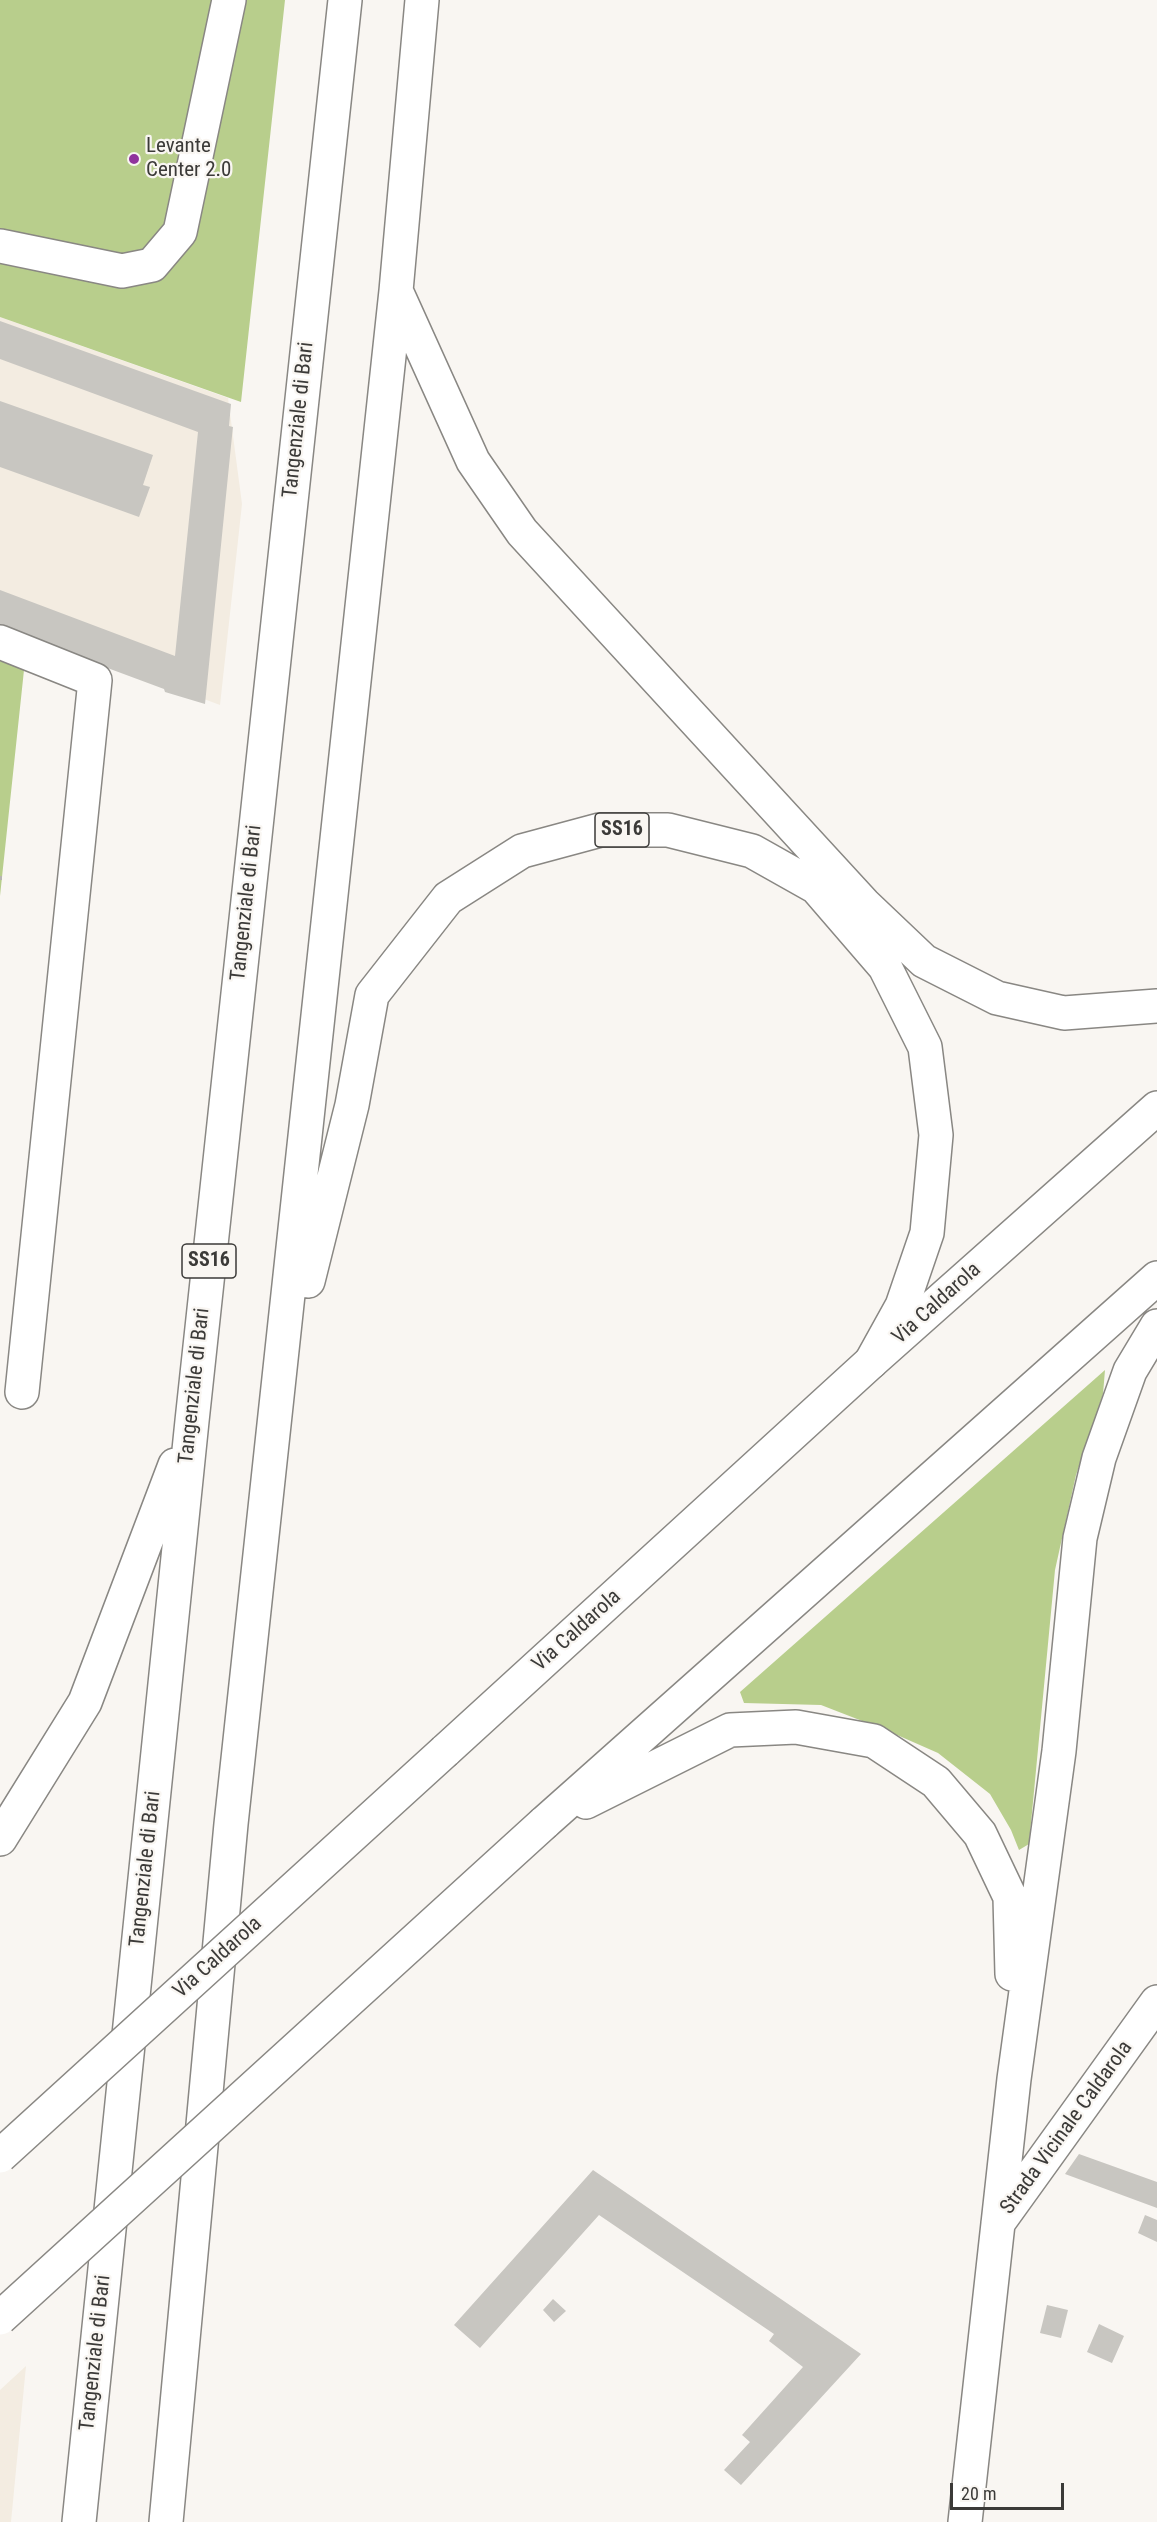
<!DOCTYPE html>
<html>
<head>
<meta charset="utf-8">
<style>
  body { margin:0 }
  #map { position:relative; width:1157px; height:2522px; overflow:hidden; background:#f9f6f2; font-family:"Roboto Condensed",sans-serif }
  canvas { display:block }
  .scale { position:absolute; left:950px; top:2483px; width:114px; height:27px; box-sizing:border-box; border:3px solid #3b3a38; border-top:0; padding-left:8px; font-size:18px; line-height:21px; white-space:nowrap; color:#3b3a38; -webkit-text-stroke:4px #f9f6f2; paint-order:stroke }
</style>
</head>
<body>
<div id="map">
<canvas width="1157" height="2522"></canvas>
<div class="scale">20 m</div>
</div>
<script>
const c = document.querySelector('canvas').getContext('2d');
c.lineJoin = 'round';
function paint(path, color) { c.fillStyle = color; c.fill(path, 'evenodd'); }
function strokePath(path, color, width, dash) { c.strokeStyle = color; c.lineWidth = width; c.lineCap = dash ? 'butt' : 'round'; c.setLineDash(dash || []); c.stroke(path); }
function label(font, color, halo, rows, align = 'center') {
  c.font = font + ' "Roboto Condensed",sans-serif'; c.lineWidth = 4.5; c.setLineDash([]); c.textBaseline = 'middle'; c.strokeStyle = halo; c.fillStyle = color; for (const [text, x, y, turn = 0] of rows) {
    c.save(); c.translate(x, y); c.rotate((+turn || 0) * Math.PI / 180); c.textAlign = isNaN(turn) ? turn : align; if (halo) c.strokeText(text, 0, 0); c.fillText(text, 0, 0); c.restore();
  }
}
const built = new Path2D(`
  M0,317L228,398L242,504L220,705L0,623Z
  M26,2366L11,2522H0V2390Z`);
const green = new Path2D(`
  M0,0H285L241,402L0,317Z
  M0,661L24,670L0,896Z
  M1105,1370L1103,1394L1076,1475L1055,1570L1029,1844L1019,1850L1011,1830L990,1794L938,1753L888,1731L821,1705L744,1703L740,1692Z`);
const building = new Path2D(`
  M0,321L231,404L229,426L233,427L232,436L205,704L165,692L164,689L0,628V590L175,656L198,432L0,359Z
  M0,401L153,455L143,485L150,487L139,517L0,467Z
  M1079,2154L1157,2182V2208L1065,2174Z
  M593,2170L861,2354L741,2485L724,2470L750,2442L742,2435L803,2367L769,2341L774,2334L599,2215L480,2348L454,2325Z
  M1145,2215L1157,2220V2242L1138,2233Z
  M553,2299L566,2311L554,2322L543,2310Z
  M1047,2305L1068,2310L1061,2338L1040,2333Z
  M1099,2324L1124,2336L1112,2363L1087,2352Z`);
const path = new Path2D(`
  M0,878H2`);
const minor = new Path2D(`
  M0,246L122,271L152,265L180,232L229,0
  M0,642L95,680L22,1392
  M445,1751L871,1362L1157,1108
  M586,1802L730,1730L796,1727L874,1741L936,1782L980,1834L1010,1897L1012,1974
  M544,1823L1157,1278
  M998,2223L1157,2002
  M965,2522L1014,2079L1059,1751L1080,1538L1099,1458L1130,1371L1157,1326`);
const highway = new Path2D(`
  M397,293L473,461L522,532L864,904L924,961L997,998L1064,1013L1157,1006
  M308,1281L352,1105L372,995L448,898L522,851L600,830H668L752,851L816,887L885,967L925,1047L936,1135L927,1233L902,1306L871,1362
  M0,1839L85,1702L175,1465
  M79,2522L192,1421L345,0
  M166,2522L231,1824L396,291L422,0`);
const minorBridge = new Path2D(`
  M0,2156L445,1751
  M0,2318L544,1823`);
const markers = [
  [134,159,6,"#90339d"]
];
const shields = [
  [622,830,54],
  [209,1261,54]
];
const shieldNames = [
  ["SS16",622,830],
  ["SS16",209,1261]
];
const poiNames = [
  ["Levante",146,147],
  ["Center 2.0",146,171]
];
const streetNames = [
  ["Tangenziale di Bari",299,420,-84],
  ["Tangenziale di Bari",247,903,-84],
  ["Via Caldarola",937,1304,-42],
  ["Tangenziale di Bari",195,1386,-84],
  ["Via Caldarola",577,1631,-42],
  ["Tangenziale di Bari",146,1869,-84],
  ["Via Caldarola",218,1958,-42],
  ["Strada Vicinale Caldarola",1067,2128,-54],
  ["Tangenziale di Bari",96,2353,-84]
];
paint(built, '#f3ece1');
paint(green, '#b8ce8c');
paint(building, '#c8c6c1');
strokePath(minor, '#898783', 36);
strokePath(highway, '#898783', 36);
strokePath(path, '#b7b5b1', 4, [3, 3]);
strokePath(minor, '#fff', 33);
strokePath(highway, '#fff', 33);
strokePath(minorBridge, '#898783', 36, []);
strokePath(minorBridge, '#fff', 33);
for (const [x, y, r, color] of markers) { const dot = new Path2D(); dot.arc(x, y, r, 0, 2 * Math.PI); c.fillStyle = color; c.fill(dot); strokePath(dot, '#f9f6f2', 2); }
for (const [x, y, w] of shields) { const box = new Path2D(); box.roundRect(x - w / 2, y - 17, w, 34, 4.5); c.fillStyle = '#f9f6f2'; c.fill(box); strokePath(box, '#3b3a38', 1.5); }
label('bold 20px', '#3b3a38', null, shieldNames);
label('21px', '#3b3a38', '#f9f6f2', poiNames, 'left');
label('21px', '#3b3a38', '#f9f6f2', streetNames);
</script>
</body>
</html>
